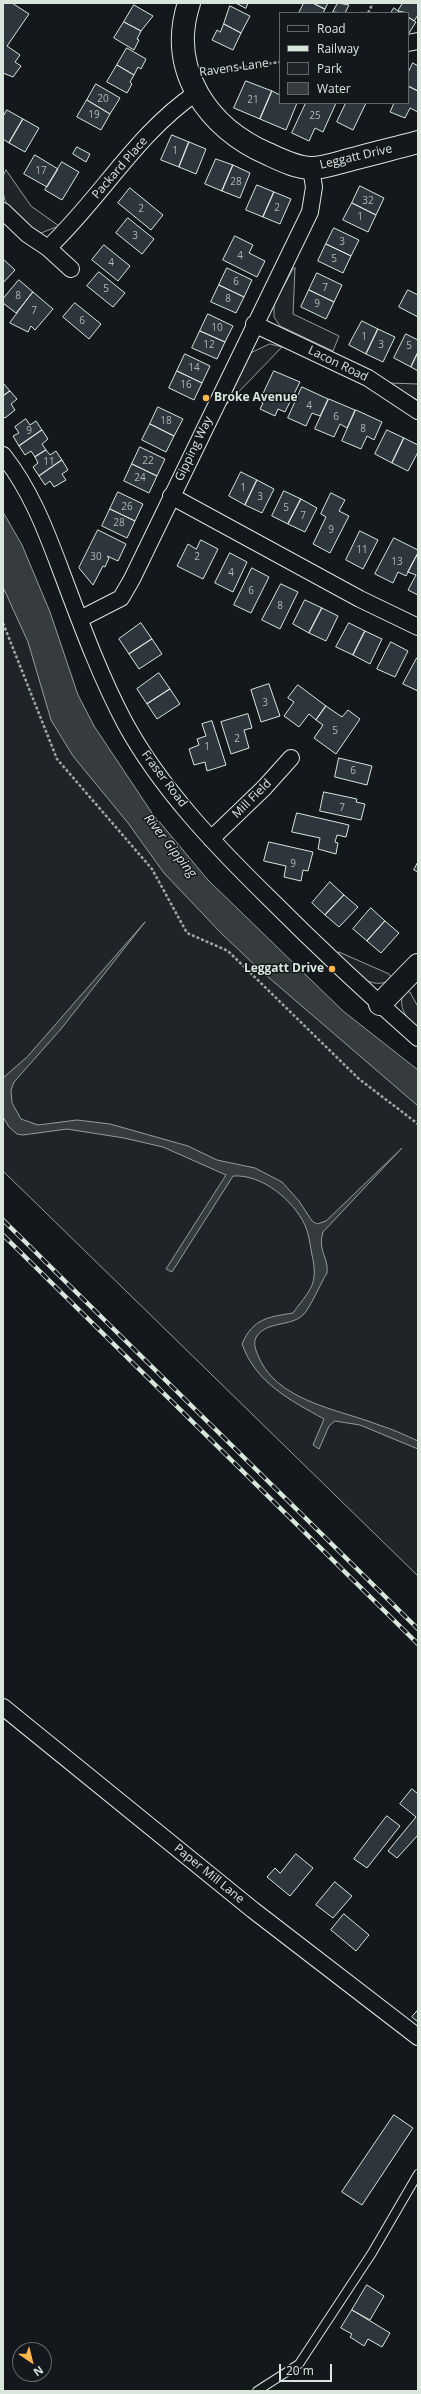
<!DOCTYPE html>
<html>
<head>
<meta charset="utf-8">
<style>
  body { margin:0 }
  #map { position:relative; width:421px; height:2394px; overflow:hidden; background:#14181c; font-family:"Open Sans",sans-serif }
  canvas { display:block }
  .frame { position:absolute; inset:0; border:4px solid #d8e6dc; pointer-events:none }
  .legend { position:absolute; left:279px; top:12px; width:130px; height:92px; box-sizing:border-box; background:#14181c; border:1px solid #626a69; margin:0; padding:5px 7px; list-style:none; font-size:12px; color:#d8e6dc }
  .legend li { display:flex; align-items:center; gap:8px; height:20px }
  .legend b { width:20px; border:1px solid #626a69 }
  .north { position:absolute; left:12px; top:2342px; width:40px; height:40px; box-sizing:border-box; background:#14181c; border:1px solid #626a69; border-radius:50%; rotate:145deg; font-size:11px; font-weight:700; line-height:16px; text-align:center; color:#d8e6dc }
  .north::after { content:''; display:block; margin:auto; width:14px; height:18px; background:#ffb74d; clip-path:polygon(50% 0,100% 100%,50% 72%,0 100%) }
  .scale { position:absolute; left:279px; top:2364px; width:53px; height:18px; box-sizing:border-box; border:2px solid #d8e6dc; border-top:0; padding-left:5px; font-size:12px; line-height:14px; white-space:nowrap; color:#d8e6dc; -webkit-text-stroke:3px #14181c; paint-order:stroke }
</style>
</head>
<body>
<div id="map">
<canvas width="421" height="2394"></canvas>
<div class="frame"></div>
<ul class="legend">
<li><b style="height:5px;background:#14181c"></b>Road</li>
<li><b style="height:5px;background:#d8e6dc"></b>Railway</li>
<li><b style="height:11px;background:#202428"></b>Park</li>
<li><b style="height:11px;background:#363b3e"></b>Water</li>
</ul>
<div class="north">N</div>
<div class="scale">20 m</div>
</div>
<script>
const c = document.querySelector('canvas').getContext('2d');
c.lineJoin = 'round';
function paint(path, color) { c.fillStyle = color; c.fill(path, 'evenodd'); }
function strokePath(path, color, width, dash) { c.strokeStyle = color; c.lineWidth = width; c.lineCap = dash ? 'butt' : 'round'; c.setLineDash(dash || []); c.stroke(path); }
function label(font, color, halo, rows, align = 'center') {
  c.font = font + ' "Open Sans",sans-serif'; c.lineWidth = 3; c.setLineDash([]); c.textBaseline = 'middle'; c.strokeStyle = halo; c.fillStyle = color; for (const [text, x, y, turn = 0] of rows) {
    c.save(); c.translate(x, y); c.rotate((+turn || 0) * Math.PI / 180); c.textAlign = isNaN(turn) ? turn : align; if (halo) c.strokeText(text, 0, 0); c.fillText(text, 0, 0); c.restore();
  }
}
const green = new Path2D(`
  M6,170L31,206L59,226L41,233C23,222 3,212 3,188C3,181 2,176 6,170Z
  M295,268L293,314L339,336L333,351L280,326L274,317V304L293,269Z
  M270,344L282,347L226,405L251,353Z
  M389,383L418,384V400Z
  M3,563L80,736L247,936L418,1078V1576L3,1171Z
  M339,952L389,974L392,979C370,993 353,970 337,956Z
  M404,991L410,992L418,1007V1029C406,1017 397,1008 404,991Z`);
const water = new Path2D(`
  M3,512L22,545L50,612L78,695L94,726L152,813L208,880L343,1011L418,1070V1106L260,970L221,933L164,873L128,823L73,756L51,720L28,642L3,587Z
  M145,922L61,1029L14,1082L11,1090L12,1103L21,1119L38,1125L77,1120L110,1124L188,1146L217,1160L255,1168L282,1182L299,1201L312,1221L317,1224L326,1221L402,1148L323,1232C317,1251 329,1257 327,1273C320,1284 311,1307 303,1315C290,1327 267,1321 257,1336C253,1341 255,1348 257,1353C274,1401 338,1409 379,1425C392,1429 405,1435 418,1441V1449L360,1425L335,1421L329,1426L319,1449L313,1445L324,1419C290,1400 256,1383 242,1344C253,1318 269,1317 293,1313C299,1304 308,1295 312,1285C316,1275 314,1264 312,1255C310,1245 309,1234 305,1225C293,1200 262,1174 233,1176L172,1272L166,1269L226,1175L163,1147L124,1138L67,1129L23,1135L17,1134L9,1127L3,1117V1078L27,1057Z`);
const building = new Path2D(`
  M3,3H12L29,14L7,46L20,55L15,62L21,66L13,77L3,73Z
  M236,3H248L246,8Z
  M304,3H313L325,9L323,13H299Z
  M313,3H328L325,9Z
  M338,3L349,5L345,13L333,12Z
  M403,3H418V15L414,21L408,17V13L398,11Z
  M134,5L153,16L141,31L124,22Z
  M230,6L250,16L241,33L224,24Z
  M394,8L398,11L401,13H391Z
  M408,17L416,22L409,33L408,32Z
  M124,22L141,31L137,39L139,40L134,50L114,38Z
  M224,24L241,33L233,50L212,40L217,30L220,32Z
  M127,48L146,59L141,69L138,67L134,75L117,65Z
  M413,63L418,66V91L408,86V73Z
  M117,65L134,75L130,82L132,84L127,93L107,82Z
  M246,81L272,91L260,119L234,108Z
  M96,84L120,98L110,114L87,100Z
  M408,86L418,91V112L410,108L405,118L390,112L394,103H408Z
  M272,91L280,95V103H297L286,130L260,119Z
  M87,100L110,114L101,130L77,117Z
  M306,103H336L323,132L315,128L309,141L292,133Z
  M346,103H366L353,130L337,122Z
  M7,110L23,119L9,143L3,139V117Z
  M23,119L39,128L25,152L9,143Z
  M172,135L189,142L179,167L161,160Z
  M189,142L206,149L196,174L179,167Z
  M77,147L90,154L86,162L73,154Z
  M35,155L58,169L47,187L24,174Z
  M216,159L233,165L222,191L205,184Z
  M62,162L79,172L62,200L45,190Z
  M233,165L250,173L240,198L222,191Z
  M257,185L274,192L263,217L246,210Z
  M360,186L384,198L376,215L352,203Z
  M130,188L163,215L151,230L118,203Z
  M274,192L291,199L280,224L263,217Z
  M352,203L376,215L368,232L343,220Z
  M128,218L154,239L142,254L116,233Z
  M334,228L359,240L351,256L326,244Z
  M235,236L253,245L249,253L265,261L257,277L223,260Z
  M326,244L351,256L343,273L318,261Z
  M104,245L130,266L118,281L92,260Z
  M3,259L15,270L3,283Z
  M227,268L252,280L244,297L219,285Z
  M99,272L125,293L113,307L87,286Z
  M317,273L342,285L334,302L309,290Z
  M19,280L33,292L16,313L3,303V299Z
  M219,285L244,297L236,313L211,302Z
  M309,290L334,302L326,319L301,307Z
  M408,290L418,295V317L399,307Z
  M33,292L53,309L35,330L31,326L28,332L10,323Z
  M75,303L101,324L89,339L63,317Z
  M208,314L233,326L225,342L200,331Z
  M362,321L378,329L366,354L349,345Z
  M378,329L395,337L383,362L366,354Z
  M200,331L225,342L217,359L192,348Z
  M406,334L418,340V352L411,367L394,358Z
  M418,352V371L411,367Z
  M185,354L210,366L202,383L177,371Z
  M177,371L202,383L194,400L169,388Z
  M274,371L300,382L285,412L278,409L275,416L260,409L263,403L260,401Z
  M3,383L10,391L3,396Z
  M302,387L328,399L320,416L312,413L306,426L288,418Z
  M10,391L17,399L11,404L15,410L5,418L3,416V396Z
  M329,399L355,410L347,428L340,424L334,437L315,429Z
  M158,407L183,419L174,436L150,424Z
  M356,410L382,422L374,440L367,436L361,449L342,441Z
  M26,419L30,425L36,421L42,430L19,446L13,436L19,433L15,427Z
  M150,424L174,436L166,452L142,440Z
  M42,430L48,439L42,444L46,450L35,457L31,451L25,455L19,446Z
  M387,430L404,438L392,463L375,454Z
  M404,438L418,445V452L408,471L392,463Z
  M140,447L165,459L157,476L132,464Z
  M46,450L50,455L56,451L62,460L39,476L33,467L38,463L35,457Z
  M62,460L68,470L62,474L66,480L54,487L50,481L45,485L39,476Z
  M132,464L157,476L149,493L124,481Z
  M241,472L257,480L245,505L229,496Z
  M257,480L274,489L262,513L245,505Z
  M284,491L301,499L288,524L272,516Z
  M118,492L143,504L135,521L110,509Z
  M331,493L345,500L339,511L349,516L330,553L313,544L326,517L321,514Z
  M301,499L317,508L305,532L288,524Z
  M110,509L135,521L127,538L102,526Z
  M98,530L126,544L118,561L107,556L109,558L105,567L103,566L93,585L79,568Z
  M360,531L378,540L363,569L346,560Z
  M394,538L418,550V553L406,576L398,572L393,583L375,574Z
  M201,540L218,549L203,579L177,566L188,544L196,549Z
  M230,553L247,562L233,592L215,583Z
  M418,553V595L408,590L416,575L408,572Z
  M252,568L269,577L251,613L234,605Z
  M281,584L298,592L280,629L262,620Z
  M305,600L322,608L309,633L293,624Z
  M322,608L338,616L326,641L309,633Z
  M141,623L152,639L129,654L119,639Z
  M349,623L365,631L353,655L336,647Z
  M365,631L382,639L370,664L353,655Z
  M152,639L162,654L139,669L129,654Z
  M391,642L408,651L395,677L377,669Z
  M417,658H418V691L403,684Z
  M159,673L170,689L147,704L137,689Z
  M269,684L280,716L261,722L251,690Z
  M298,685L326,706L316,720L309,714L299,727L284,716L294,702L288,698Z
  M170,689L180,704L157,719L147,704Z
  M326,706L342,717L348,710L360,719L336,754L314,738L323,725L316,720Z
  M248,714L252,728L244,730L249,748L231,754L221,722Z
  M212,721L226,765L207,771L205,762L194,765L189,749L199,745L197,739L206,736L202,724Z
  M339,758L372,766L367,785L335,777Z
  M324,792L357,799L356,802L365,804L361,820L320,811Z
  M297,813L349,825L346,837L337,835L335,842L338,843L336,854L318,849L320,838L292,832Z
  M269,842L313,852L308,871L303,870L301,881L284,877L286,866L264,861Z
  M418,862V872L414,870Z
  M330,882L344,895L325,915L312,903Z
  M344,895L358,907L339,927L325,915Z
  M371,908L385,921L367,941L353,929Z
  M385,921L399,933L381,953L367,941Z
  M412,1789L418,1794V1835L397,1858L388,1851L416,1817L400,1804Z
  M387,1816L400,1826L367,1868L354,1859Z
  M296,1854L313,1868L290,1896L267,1877L275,1868L280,1873Z
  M335,1882L352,1896L333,1918L316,1905Z
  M344,1914L369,1935L356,1951L331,1930Z
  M418,2010V2022L412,2017Z
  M394,2115L413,2128L362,2205L342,2192Z
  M367,2285L384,2296L370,2320L352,2310Z
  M352,2310L390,2333L382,2347L368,2339L364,2346L350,2337L352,2334L341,2328Z`);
const path = new Path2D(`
  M368,13L373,3
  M209,72L280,62
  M3,623L57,759L152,869L187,933L228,951L359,1079L418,1124`);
const lane = new Path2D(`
  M257,2391L299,2364L372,2253L418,2174`);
const street = new Path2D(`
  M408,43L418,41
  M3,211L27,234L48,248C100,199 137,133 196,93
  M48,248L71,269
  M254,324L368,378L418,411
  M3,455C30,489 45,528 60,568C80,621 99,674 125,723C161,789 216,846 269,898C317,946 367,993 418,1038
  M171,496L360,599L418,627
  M80,619L121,598L132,579L310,212L314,187L311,168
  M211,839L264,788L291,758
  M3,1707L253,1910L418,2037`);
const secondary = new Path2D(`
  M189,3C167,70 208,128 268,154C281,160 297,168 311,168C325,168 340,162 353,159C375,153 396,148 418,142
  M380,1004L418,965`);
const rail = new Path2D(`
  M3,1220L418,1629
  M3,1235L418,1644`);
const markers = [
  [206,398,4,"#ffb74d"],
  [332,969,4,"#ffb74d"]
];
const numberNames = [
  ["20",103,99],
  ["21",253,100],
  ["19",94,115],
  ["25",315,116],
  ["1",175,151],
  ["17",41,171],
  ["28",236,182],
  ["32",368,201],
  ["2",277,208],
  ["2",141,209],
  ["1",360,217],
  ["3",135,236],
  ["3",342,242],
  ["4",240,256],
  ["5",334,259],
  ["4",111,263],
  ["6",236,282],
  ["7",325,288],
  ["5",106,289],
  ["8",18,296],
  ["8",228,299],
  ["9",317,304],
  ["7",34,311],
  ["6",82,321],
  ["10",217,328],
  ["1",364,337],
  ["12",209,345],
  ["3",381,345],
  ["5",409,346],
  ["14",194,368],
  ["16",186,385],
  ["4",309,406],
  ["6",336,417],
  ["18",166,421],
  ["8",363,429],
  ["9",29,431],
  ["22",148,461],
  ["11",49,462],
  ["24",140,478],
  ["1",243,488],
  ["3",260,497],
  ["26",127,507],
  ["5",286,508],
  ["7",303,516],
  ["28",119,523],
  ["9",331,530],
  ["11",362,550],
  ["30",96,557],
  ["2",197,557],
  ["13",397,562],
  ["4",231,573],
  ["6",251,591],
  ["8",280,606],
  ["3",265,703],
  ["5",335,731],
  ["2",237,739],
  ["1",207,747],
  ["6",353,771],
  ["7",342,808],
  ["9",293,864]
];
const streetNames = [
  ["Ravens Lane",234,68,-8],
  ["Leggatt Drive",356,157,-13],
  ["Packard Place",120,168,-49],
  ["Lacon Road",338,364,26],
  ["Gipping Way",194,449,-64],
  ["Fraser Road",164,779,53],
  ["Mill Field",252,799,-45],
  ["Paper Mill Lane",209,1874,39]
];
const poiNames = [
  ["Broke Avenue",214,398],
  ["Leggatt Drive",324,969,"right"]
];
const waterNames = [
  ["River Gipping",170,846,52]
];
paint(green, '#202428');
strokePath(green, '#939e99', 1);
paint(water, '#363b3e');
strokePath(water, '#939e99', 1);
paint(building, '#2c363c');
strokePath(building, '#d8e6dc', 1);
strokePath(lane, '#d8e6dc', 10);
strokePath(street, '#d8e6dc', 18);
strokePath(secondary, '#d8e6dc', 24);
strokePath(path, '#9da8a2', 2.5, [3, 2]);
strokePath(lane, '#14181c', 8);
strokePath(street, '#14181c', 16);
strokePath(secondary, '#14181c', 22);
strokePath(rail, '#d8e6dc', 4.5);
strokePath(rail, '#14181c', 3, [9]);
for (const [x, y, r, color] of markers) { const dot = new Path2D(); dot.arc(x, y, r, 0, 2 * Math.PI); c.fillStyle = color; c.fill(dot); strokePath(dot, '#14181c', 1.5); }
label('10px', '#adbab4', null, numberNames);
label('12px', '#d8e6dc', '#14181c', streetNames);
label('bold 12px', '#d8e6dc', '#14181c', poiNames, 'left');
label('italic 13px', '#d8e6dc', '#14181c', waterNames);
</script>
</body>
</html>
